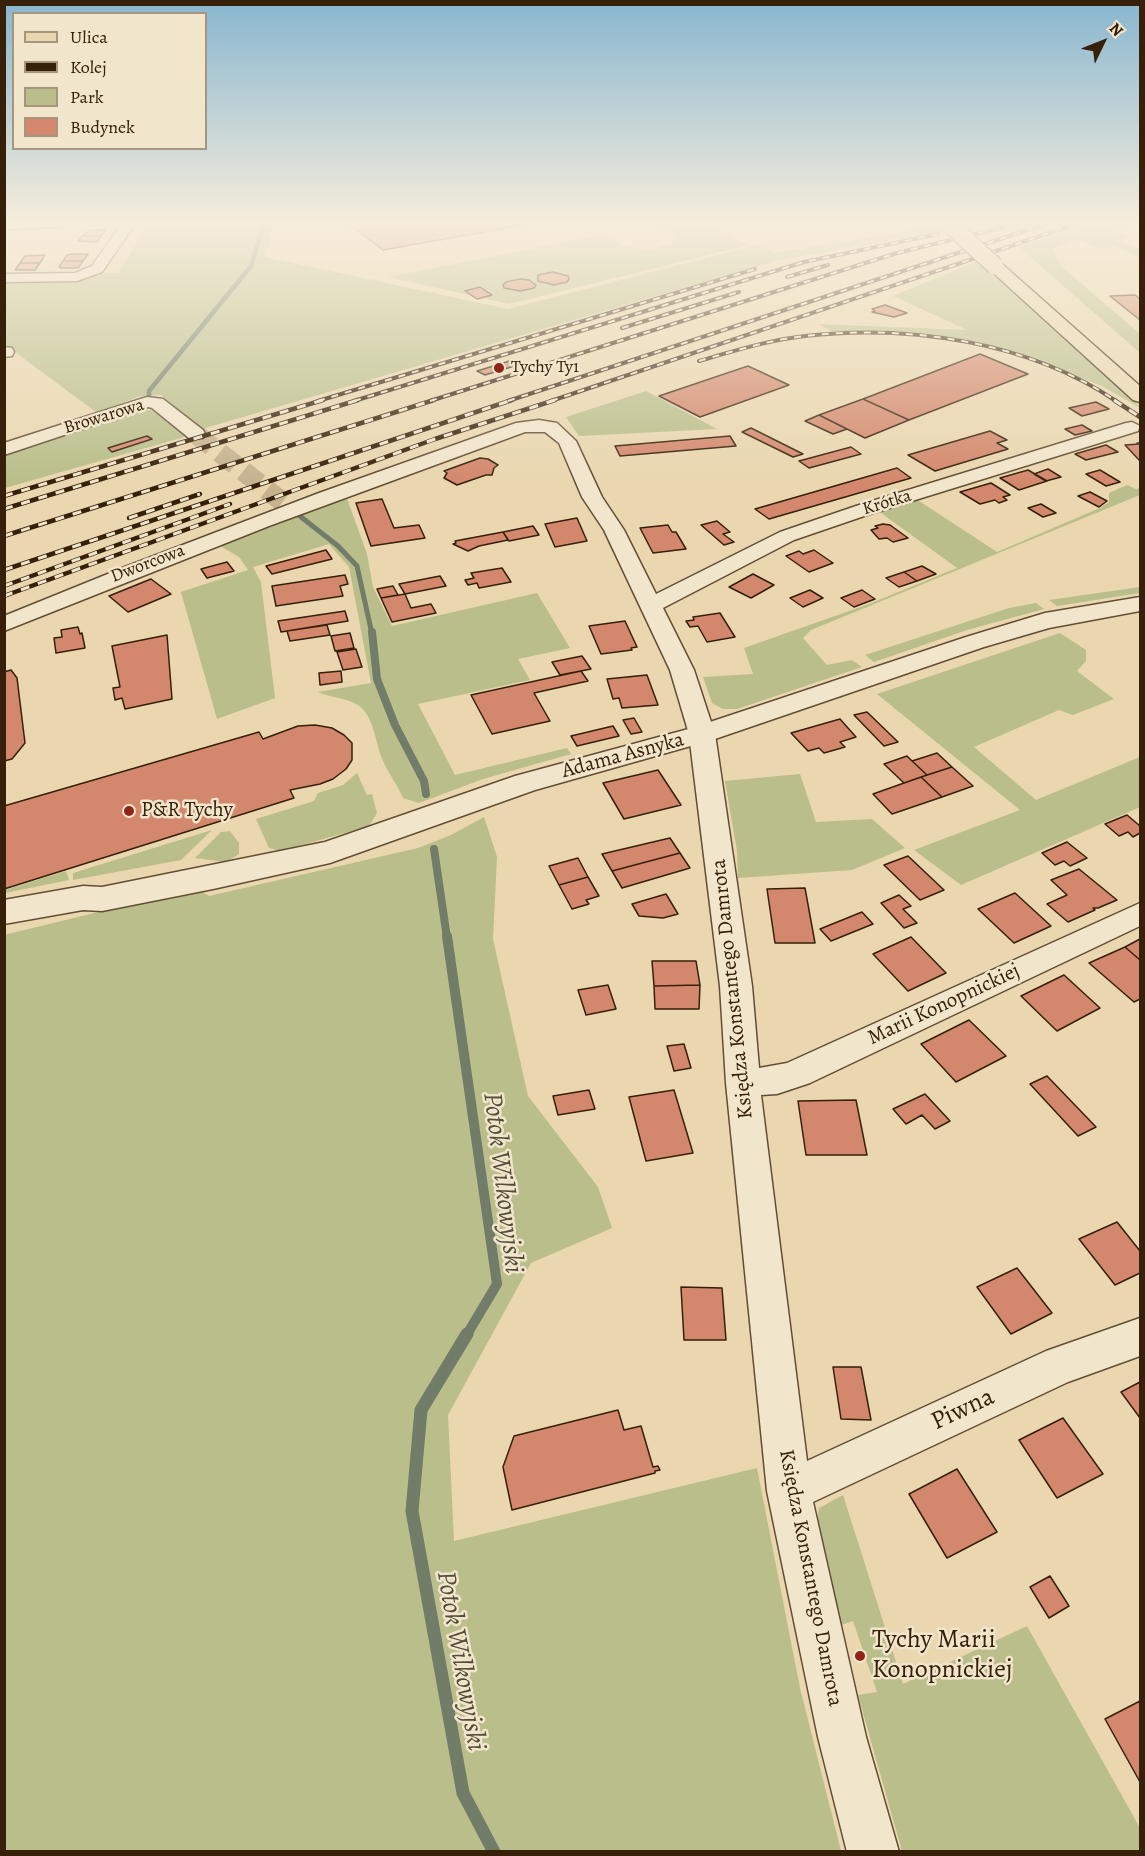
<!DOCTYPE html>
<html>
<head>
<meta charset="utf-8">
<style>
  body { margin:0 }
  #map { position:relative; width:1145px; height:1856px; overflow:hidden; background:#ead7b0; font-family:Alegreya,serif }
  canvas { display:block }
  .frame { position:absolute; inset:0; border:6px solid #36200a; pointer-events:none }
  .legend { position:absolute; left:12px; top:12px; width:195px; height:138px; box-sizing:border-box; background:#f1e5cc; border:2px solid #a6967e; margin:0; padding:8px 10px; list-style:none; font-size:18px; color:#36200a }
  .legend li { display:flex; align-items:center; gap:12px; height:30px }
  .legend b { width:30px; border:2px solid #a6967e }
  .north { position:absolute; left:1073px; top:12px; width:60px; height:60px; -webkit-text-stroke:4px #f1e5cc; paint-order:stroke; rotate:47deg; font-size:16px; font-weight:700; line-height:24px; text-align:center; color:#36200a }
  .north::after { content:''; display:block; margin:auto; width:21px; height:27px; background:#36200a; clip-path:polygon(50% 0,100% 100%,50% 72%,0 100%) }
</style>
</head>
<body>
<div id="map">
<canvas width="1145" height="1856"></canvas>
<div class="frame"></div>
<ul class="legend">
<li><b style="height:8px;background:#ead7b0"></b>Ulica</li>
<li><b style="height:8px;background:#36200a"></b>Kolej</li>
<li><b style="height:16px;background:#b9be8a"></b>Park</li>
<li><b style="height:16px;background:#d3886d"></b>Budynek</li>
</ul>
<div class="north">N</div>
</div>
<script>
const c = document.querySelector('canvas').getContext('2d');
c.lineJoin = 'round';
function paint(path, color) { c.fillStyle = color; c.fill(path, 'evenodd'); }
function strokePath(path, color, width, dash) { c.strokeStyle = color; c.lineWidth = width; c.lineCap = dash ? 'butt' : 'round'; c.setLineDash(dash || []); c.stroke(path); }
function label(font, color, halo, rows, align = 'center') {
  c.font = font + ' Alegreya,serif'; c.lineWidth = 5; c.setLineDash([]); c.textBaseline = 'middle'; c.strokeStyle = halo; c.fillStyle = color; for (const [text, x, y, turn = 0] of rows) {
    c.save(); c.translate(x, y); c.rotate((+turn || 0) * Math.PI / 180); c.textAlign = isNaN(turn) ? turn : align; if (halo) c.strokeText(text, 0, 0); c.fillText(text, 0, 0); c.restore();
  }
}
const green = new Path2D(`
  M149,223H275L265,257L508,309L757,245L776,253L939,226L946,231L779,260L202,429L161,395L140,396L97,413L11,349L5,347L4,275L118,273Z
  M653,223H699L749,245L509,304L388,277L603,235L622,245L648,251L673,243L676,235Z
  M1093,223H1134L1113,231L1128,236L1120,240L1140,249V258L1114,246L1100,249L1078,239L1053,249L1061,266L1140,334V353L1019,247Z
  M980,260L1140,406V408L1102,386L1026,357L966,342L900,333L831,331L818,324L967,330L893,296Z
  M646,391L717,429L579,436L566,417Z
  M151,410L188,436L5,488V453L132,411Z
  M1127,485L1136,489L1140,488V495L811,630L803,638L827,665L852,660L862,667L737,709H723L712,703L703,677L753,674L744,648L869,604L957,568L877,510L916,499L997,552L1100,508L1109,502V493Z
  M345,493L367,554L373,587L392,626L537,593L570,648L518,659L530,680L418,704L455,775L567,748L571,754L483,779L419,803L403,798C398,785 388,773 383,761C375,743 375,717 358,705C345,697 331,698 318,692L371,683L349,567L329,544L253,567L261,582L275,698L217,719L181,592L248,570L239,557L217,544Z
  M1140,587V593L1057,606L1049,600Z
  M1036,603L1044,609L967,630L874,662L865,655L1009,608Z
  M1060,633L1086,650V661L1077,671L1114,699L1073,715L1059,710L974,747L1036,800L1140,757V807L961,885L914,850L1020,810L877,694Z
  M357,773L367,795L372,794L377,813L369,826L281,851L269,848L256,819L314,801L318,793L343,785Z
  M800,774L816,822L872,819L905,848L852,870L738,878L737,851L725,781Z
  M484,817L497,857L493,939L528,1096L598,1187L612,1228L531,1263L448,1415L454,1541L757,1468L800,1688L841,1851H5L4,935L144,901L201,891L209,896L418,848L451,835Z
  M212,830L181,860L73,880V873Z
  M230,831L239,843V854L226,862L195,858L221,832Z
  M66,871L69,880L5,893V890Z
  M843,1495L903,1684L1027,1626L1140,1828V1851H902L858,1695L877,1692L853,1621L838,1626L817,1521L819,1508Z`);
const streamFar4 = new Path2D(`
  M149,397V391L251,266L264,223`);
const streamFar3 = new Path2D(`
  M296,513L338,546L357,566L372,634`);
const streamFar2 = new Path2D(`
  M372,632L377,679L395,725L424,781L426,794
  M434,849L447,938`);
const streamFar1 = new Path2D(`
  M447,936L497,1284L466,1336`);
const stream = new Path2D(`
  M467,1334L421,1410L412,1511L463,1793L494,1852`);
const building = new Path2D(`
  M347,223H534L383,250Z
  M90,230H106L101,236H82Z
  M82,236H101L97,242L78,241Z
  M72,254H88L83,261H63L67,255Z
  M45,255L40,263H20L25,256Z
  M63,261H83L78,268H61L59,267Z
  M20,263H40L35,270H15Z
  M553,272L568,276L569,279L567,282L554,285L538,281V275Z
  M520,279L529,280L536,285L534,288L520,291L504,288L503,285L506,282Z
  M480,287L492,295L477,299L465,291Z
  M1135,295L1140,299V320L1110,296Z
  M885,305L907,313L894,317L872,312L875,311L872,309Z
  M980,354L1028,374L909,420L863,399Z
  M513,360L521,364L485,375L477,371Z
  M748,366L789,385L700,417L659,396Z
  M863,399L909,420L865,438L819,415Z
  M1096,402L1109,409L1082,416L1069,408Z
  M819,415L847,429L833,434L805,421Z
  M1082,425L1092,431L1075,435L1065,429Z
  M751,428L803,454L793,457L742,432Z
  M990,431L1007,440L997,443L1008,449L935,471L908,455Z
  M147,436L152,439L112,452L108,448Z
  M730,436L736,446L620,456L615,446Z
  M1137,443H1140V461L1125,445L1139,444Z
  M1106,445L1118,452L1086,460L1075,454Z
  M851,447L861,454L809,468L799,461Z
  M480,458L488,459L498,465L494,468L492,475H486L457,485L444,478L447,473L444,471Z
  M897,468L911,478L769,519L755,509Z
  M1048,469L1061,477L1046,481L1034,474Z
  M1028,470L1047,481L1019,490L1000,478Z
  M1100,470L1120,482L1106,486L1086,474Z
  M991,483L1010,495L1003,497L1007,500L999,503L995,500L980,504L960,492Z
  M1090,492L1107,501L1099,507L1078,496Z
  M382,499L394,528L419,525L425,538L371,546L356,503Z
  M1041,504L1056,513L1043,517L1028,508Z
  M577,518L587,541L555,547L545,524Z
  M717,521L730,532L723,534L734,542L724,545L701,525Z
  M883,524L890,525L908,538L893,542L887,538L879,539L871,530L878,528L875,526Z
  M668,525L672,532H676L686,549L653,553L640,528Z
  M533,526L539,535L509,541L503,532Z
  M503,532L508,540L479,546L468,551L453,544L456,543L455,541Z
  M326,550L332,559L272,574L266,566Z
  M814,550L833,563L809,572L786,556L799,551L803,554Z
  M227,562L234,571L207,578L201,569Z
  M922,566L936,574L917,581L904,572Z
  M502,568L511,582L479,588L477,583L468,585L465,580L474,578L471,573Z
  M904,572L917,581L899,587L886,578Z
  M753,574L774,585L751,598L729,587Z
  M345,575L348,584L340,586L343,596L276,606L272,586Z
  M440,576L446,586L405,594L399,584Z
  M151,579L171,594L128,612L109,596Z
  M393,586L398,595L381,598L377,589Z
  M810,590L823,598L803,607L790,598Z
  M862,590L875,599L854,607L841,598Z
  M405,594L411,608L431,604L436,613L392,622L381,598Z
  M345,611L348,621L281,632L278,621Z
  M720,613L735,637L707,642L698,626L690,627L686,621L694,620L693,617Z
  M625,621L637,647L631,648L632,650L601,654L589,626Z
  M327,625L330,635L290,641L287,631Z
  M78,627L80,634L82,633L85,648L56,653L54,638L62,637L61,630Z
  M350,633L354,648L335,651L331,636Z
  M167,635L172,699L125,709L122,698L115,700L113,688L120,687L112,646Z
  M356,649L362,667L343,670L337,652Z
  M582,656L591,669L560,675L552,662Z
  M11,670L17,678L25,743L12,759L4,761V672Z
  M341,671L342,682L320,685L319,673Z
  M581,671L588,681L534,693L550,721L492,734L471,695Z
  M647,675L658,705L622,708L619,698L613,699L607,679Z
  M867,712L898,742L884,746L854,715Z
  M634,718L642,732L631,734L623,720Z
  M840,719L856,737L840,742L845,747L824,753L819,748L808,751L791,733Z
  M315,725L332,728L344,735L352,743V760L346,769L333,779L320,784L290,790L294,798L4,889V806L259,732L263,739L298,726Z
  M613,726L619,736L577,746L571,736Z
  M937,753L952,767L927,775L912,761Z
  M907,756L912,761L927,775L904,783L884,764Z
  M952,767L973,786L942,797L921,777Z
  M658,770L681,805L624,819L603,783Z
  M921,777L942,797L892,814L873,794Z
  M1127,815L1140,826V833L1133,837L1128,832L1119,836L1105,824Z
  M670,838L680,853L612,871L602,854Z
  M1067,842L1087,858L1070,866L1064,861L1055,865L1042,853Z
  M680,853L690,868L622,888L612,871Z
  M908,856L944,890L920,900L884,865Z
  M578,858L588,877L559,885L549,866Z
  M1079,869L1117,900L1098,908H1093L1095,910L1068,922L1047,904L1067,895L1051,880Z
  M588,877L599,896L586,900L589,904L572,909L559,885Z
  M805,888L815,943H775L767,889Z
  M1015,893L1051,926L1014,943L978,909Z
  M666,894L678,914L663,918L639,916L632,904Z
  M899,895L911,906L903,909L917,923L904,928L881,903Z
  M862,912L873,924L831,941L820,929Z
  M911,937L946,973L908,991L873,954Z
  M1140,939V960L1125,947Z
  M1125,947L1140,960V999L1134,1002L1089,963Z
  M652,961H696L700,985L654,986Z
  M1064,975L1100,1008L1057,1031L1021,996Z
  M608,985L616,1009L586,1015L578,990Z
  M700,985L699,1009H655L654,986Z
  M969,1020L1006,1056L956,1082L921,1044Z
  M684,1044L691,1068L674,1071L667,1046Z
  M1047,1076L1096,1127L1078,1136L1030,1084Z
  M589,1090L595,1109L558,1115L553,1096Z
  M674,1090L693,1153L646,1161L629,1097Z
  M925,1094L950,1121L935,1129L922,1115L906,1124L893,1109Z
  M856,1100L867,1155H806L798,1101Z
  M1117,1222L1140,1251V1273L1115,1285L1079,1239Z
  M1017,1268L1052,1313L1011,1334L977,1287Z
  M681,1287L722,1288L726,1340H684Z
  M833,1367H861L871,1420L841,1419Z
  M1140,1382V1418L1121,1392Z
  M618,1410L624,1430L641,1426L653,1467L658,1466L660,1470L655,1471V1473L512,1510L503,1467L514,1436Z
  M1063,1418L1103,1474L1057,1498L1019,1440Z
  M957,1469L997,1532L947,1558L909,1494Z
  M1050,1576L1069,1606L1049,1618L1030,1587Z
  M1140,1701V1782L1105,1719Z`);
const minorTunnel = new Path2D(`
  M196,434L284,503`);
const minor = new Path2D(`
  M4,223H67L60,227L9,229L4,228Z
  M118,223L135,224L102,272L77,281L4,282V274L75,273L92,266L120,226Z
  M4,347L12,348L14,352L12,356L4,357Z
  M147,397L163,399L203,430L205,434L203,438H189L152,408L148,407L4,455V443Z
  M539,420L557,423L576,441L602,497L624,530L656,594L780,532L856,506L1126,423L1132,422L1140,426L1138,431L870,514L794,540L663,608L694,670L715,734L752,986L759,1068L787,1063L1140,903V926L810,1083L777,1094L761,1095L807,1461L1046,1351L1140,1318V1356L1068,1382L813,1502L866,1737L899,1852H847L818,1737L767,1491L726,1083L720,986L689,734L670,670L604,530L582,497L559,443L545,432H525L269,526L4,631V616L125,567L319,493L516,423Z`);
const tertiary = new Path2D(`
  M1140,597V611L1049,628L984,647L712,740L535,790L330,863L213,889L102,911L83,910L4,924V900L83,886L102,887L325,842L515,776L692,728L966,637L1045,613Z`);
const primary = new Path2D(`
  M995,261L1001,263L1140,386V402L1133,400L989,269L987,266Z`);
const railFar1 = new Path2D(`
  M787,277L828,265
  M622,328L739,292
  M699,361C734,351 769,340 805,336C909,324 1029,342 1116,401
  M318,401L755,269
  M354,401L804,262L938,234
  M430,401L897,253L1021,223
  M508,401L1049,223
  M551,401L1079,223`);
const rail = new Path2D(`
  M1114,400L1140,417
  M4,496L323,400
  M4,509L358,400
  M129,518L200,494
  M4,536L434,400
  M4,570L512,400
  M4,586L230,504
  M4,596L435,439L555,400`);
const primaryBridge = new Path2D(`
  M948,223L995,266`);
const markers = [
  [499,368,6,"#8f2418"],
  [129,811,6,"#8f2418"],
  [860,1656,6,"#8f2418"]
];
const farPoinames = [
  ["Tychy Ty1",511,368]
];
const farStreetnames = [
  ["Browarowa",104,417,-17],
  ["Krótka",887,503,-17],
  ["Dworcowa",148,564,-21]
];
const streetNames = [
  ["Adama Asnyka",623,756,-15],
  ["Księdza Konstantego Damrota",733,989,-96],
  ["Marii Konopnickiej",944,1005,-25],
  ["Księdza Konstantego Damrota",810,1578,79]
];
const poiNames = [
  ["P&R Tychy",141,811]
];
const nearStreetnames = [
  ["Piwna",963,1410,-25]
];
const nearPoinames = [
  ["Tychy Marii",872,1641],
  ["Konopnickiej",872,1671]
];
const nearWaternames = [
  ["Potok Wilkowyjski",502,1183,83],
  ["Potok Wilkowyjski",460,1661,80]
];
paint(green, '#b9be8a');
strokePath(streamFar4, '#717c69', 4.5);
strokePath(streamFar3, '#717c69', 5);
strokePath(streamFar2, '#717c69', 8);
strokePath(streamFar1, '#717c69', 10);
strokePath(stream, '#717c69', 13);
paint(building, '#d3886d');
strokePath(building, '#36200a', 1.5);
strokePath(minorTunnel, '#c6b28f', 20, [20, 10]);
strokePath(minor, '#634e34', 3);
strokePath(tertiary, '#634e34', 3);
strokePath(primary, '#36200a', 3);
paint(minor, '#f1e5cc');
paint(tertiary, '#f1e5cc');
paint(primary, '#ead7b0');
strokePath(railFar1, '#36200a', 4);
strokePath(rail, '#36200a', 4.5);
strokePath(railFar1, '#f1e5cc', 2, [7]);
strokePath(rail, '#f1e5cc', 3, [9]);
strokePath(primaryBridge, '#36200a', 19, []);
strokePath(primaryBridge, '#ead7b0', 17);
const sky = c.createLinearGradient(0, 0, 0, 483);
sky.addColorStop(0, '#88b6cf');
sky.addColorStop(0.46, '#f6eddb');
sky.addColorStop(1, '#f6eddb00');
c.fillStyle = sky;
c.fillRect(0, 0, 1145, 483);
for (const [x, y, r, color] of markers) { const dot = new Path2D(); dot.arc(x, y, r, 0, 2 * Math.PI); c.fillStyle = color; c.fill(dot); strokePath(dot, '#f1e5cc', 2); }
label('18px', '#36200a', '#f1e5cc', farPoinames, 'left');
label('18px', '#36200a', '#f1e5cc', farStreetnames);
label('21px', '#36200a', '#f1e5cc', streetNames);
label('21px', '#36200a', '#f1e5cc', poiNames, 'left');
label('26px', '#36200a', '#f1e5cc', nearStreetnames);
label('26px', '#36200a', '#f1e5cc', nearPoinames, 'left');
label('italic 27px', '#534e3a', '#f1e5cc', nearWaternames);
</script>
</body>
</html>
